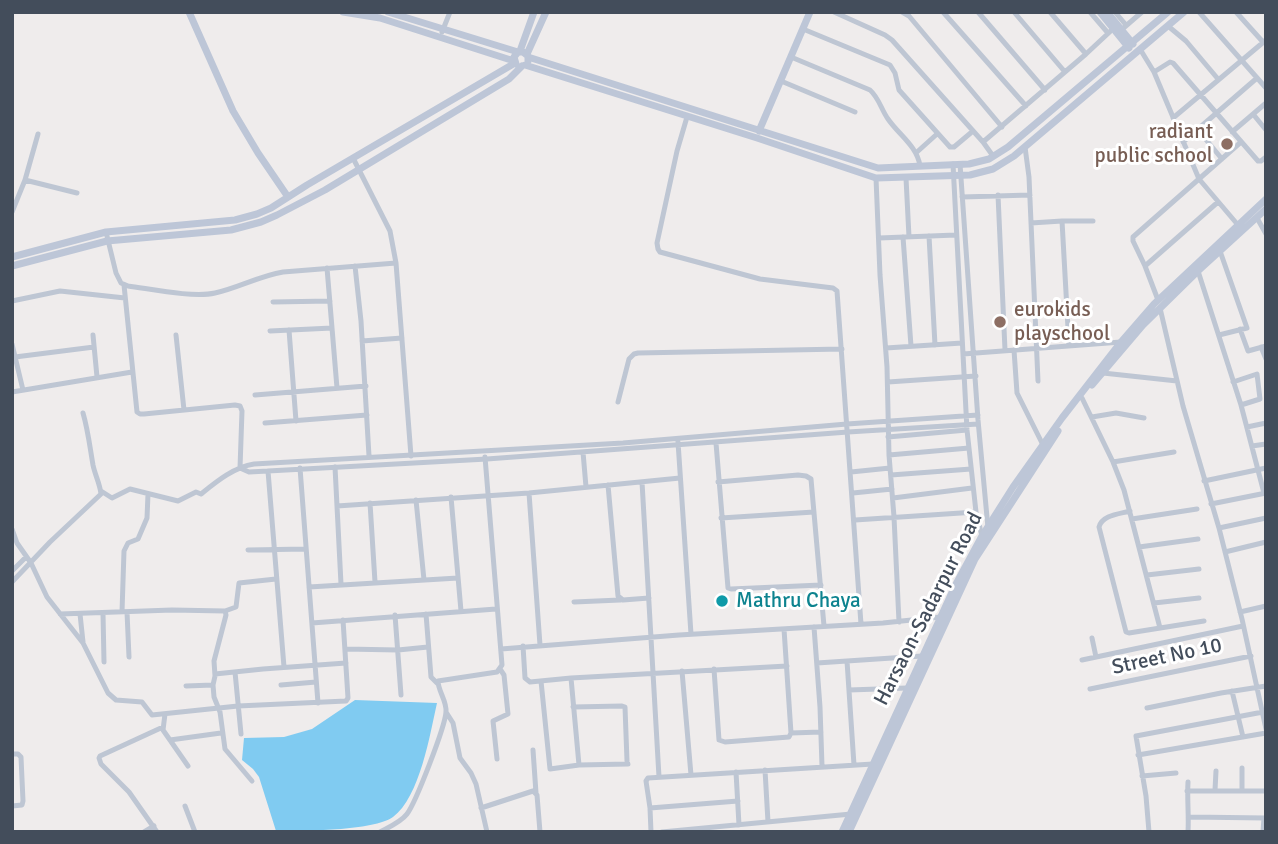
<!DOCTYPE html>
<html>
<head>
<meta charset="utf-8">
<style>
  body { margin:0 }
  #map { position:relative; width:1278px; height:844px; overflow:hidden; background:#efecec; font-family:Signika,sans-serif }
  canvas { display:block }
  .frame { position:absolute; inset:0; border:14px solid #434d5b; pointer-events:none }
</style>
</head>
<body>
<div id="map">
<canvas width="1278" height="844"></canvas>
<div class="frame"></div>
</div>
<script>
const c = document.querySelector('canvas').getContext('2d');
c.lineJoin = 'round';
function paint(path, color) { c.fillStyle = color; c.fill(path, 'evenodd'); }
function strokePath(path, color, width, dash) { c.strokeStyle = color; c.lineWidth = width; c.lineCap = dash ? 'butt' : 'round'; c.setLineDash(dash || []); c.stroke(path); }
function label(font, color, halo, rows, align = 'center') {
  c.font = font + ' Signika,sans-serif'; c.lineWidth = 6; c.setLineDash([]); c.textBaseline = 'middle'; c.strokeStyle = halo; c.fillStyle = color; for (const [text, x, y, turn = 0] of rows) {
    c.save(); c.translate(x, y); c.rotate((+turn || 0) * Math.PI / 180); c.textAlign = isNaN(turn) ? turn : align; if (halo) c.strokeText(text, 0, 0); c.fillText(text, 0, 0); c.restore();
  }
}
const water = new Path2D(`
  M355,700L437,703C430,734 420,797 393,817C374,831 301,831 276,831L259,777L253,769L242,760L244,738L284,737L312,729Z`);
const street = new Path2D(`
  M834,12L885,35L892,40L983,142L1086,54L1115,27
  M902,12L909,16L1002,127
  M943,12L1026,106
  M978,12L1045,90
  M1014,12L1065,72
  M1050,12L1086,54
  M1090,12L1108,33
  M1115,12L1126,25
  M1199,12L1266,88
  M1236,12L1263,42
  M1168,26L1186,41L1218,79
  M803,29L890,65L895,73L899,90L950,147H954L973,131
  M1120,31L1142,12
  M442,32L450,12
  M1140,49L1154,72L1199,179L1238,225
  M791,57L870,90C879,98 881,109 888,119C899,135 917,146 920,166
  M1154,72L1170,62L1173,63L1258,161H1261L1266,157
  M781,81L855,112
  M1253,114L1266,130
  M687,117L677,151L657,243L658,249L660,252L760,279L833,288L837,291L861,624
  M1173,118L1266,40
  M1198,130L1222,159
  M1232,132L1266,103
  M983,142L993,156
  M1183,142L1257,78
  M1025,147L1029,177L1038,381
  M917,152L937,134
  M353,158L390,231L396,263L411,456
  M953,164L967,430L976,512L982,536
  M960,164L978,420L988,528
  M876,178L880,275L887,367L889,455L894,517L899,622
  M906,178L909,237
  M25,180L77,193
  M998,195L1005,350
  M962,197L1030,195
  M12,212L25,180L38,134
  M1257,218L1266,234
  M1062,221L1069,346
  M1031,223L1062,221H1093
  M106,232L116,273L121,283L128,286C151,289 193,298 215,293C238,288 259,276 283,272L396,263
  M929,236L935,345
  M903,237L911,346
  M879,238L956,235
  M355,266L361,321L369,456
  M1145,266L1218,202
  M327,268L337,388
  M1198,271L1241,405L1264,493
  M124,285L137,412L140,414H144L235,405L240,406L242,411L240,468
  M1158,300L1145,266L1133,241V237L1241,142
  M12,301L60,291L125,298
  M273,302L330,301
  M1160,308L1183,406L1219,528L1242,619L1266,729
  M1240,329L1248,351L1266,346
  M289,330L296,421
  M270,331L332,328
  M93,335L97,377
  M176,335L184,410
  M1219,335L1247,328L1220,251
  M362,341L402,338
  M12,344L23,390
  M1261,347L1266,359
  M886,348L962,343
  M1014,350L1017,393L1043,445
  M963,354L1121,342
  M15,357L94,347
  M1103,373L1177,381
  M888,382L976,376
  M1233,382L1257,374L1260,399L1241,405
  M12,392L132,372
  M255,395L366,386
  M1082,398L1113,462L1124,490L1160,628
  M618,402L629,359L634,354L638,353L842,349
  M1092,417L1116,413L1144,418
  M265,423L367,415
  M1247,427L1266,423
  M888,437L967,430
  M678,442L691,634
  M716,443L728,588L731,589L821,585
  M1252,446L1266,444
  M583,452L586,487
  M889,455L969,448
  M1113,462L1174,452
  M335,467L341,584
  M240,468L249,472L268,471L487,459L848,432L978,424
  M300,468L318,703
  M268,471L284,667
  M851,472L890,468
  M891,475L971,469
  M1204,481L1266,468
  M642,482L659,777
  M718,482L798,475L806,476L811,479L824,626
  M608,485L618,596L623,600L649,598
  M101,491L112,498L130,489L178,501L196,492L201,494C216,482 234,467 254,464L623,443L847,424L978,415
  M529,493L540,645
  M853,493L892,489
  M451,497L461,611
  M893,498L972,488
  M416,500L424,580
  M370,503L375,582
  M1211,504L1266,493
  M337,506L529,493L680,478
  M1130,511C1119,514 1102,515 1099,527L1126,632L1129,633L1204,621
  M721,518L814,512
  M1132,519L1197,509
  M855,520L976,512
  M1219,528L1266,518
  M12,529L17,543L31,563L47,597L83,643L108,693L116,700L142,702L152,715L238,706L346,701L348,698L343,620
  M1139,547L1198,539
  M248,550L306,549
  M1225,552L1266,542
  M12,571L26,557
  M1147,575L1199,569
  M12,582L50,542L101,494C100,484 95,475 93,465C90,448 88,430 83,413
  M309,587L458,578
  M574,602L620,600
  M1154,603L1199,598
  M225,611L236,607L239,583L276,579
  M122,612L124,551L128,543L138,539L147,518L148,494
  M127,612L129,657
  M1240,612L1266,606
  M103,613L104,662
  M60,614L172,610L225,611L226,615L214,661L215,676L213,685L214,697L220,712L225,749L252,781
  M80,614L83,642
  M426,614L431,677L437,683
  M395,615L401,695
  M312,623L496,609
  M814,627L820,707L822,766
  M1092,638L1096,657
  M523,646L525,678L530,682L571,678L787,666
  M345,649L398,650L428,647
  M501,649L679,635L883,623L940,617
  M1082,660L1243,626
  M847,661L854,765
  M817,663L922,656
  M714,669L719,740L725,742L789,737L791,733L784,629
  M682,671L691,775
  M235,672L241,734
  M215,674L263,669L346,663
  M571,678L579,765
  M541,681L550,769L579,765L628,764
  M281,685L316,682
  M186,686L213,685
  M1090,689L1251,656
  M849,690L907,688
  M1232,691L1243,737
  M573,707L622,706L625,707L627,761
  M1147,708L1221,693L1266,686
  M446,712L453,723L460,758L471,773L476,784L487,832
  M165,714L163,730L188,766
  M791,733L821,732
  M170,740L221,733
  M533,750L536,793
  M12,754H18L21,757L23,801L22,805L12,806
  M1138,755L1266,733
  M497,759L493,721L508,714L504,675L500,669
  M765,770L768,822
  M736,772L739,825
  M1142,776L1176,773
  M1188,782C1187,800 1189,815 1188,832
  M1215,790L1216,771
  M1187,791H1266
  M1242,791V768
  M185,806L195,832
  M481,808L533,791L537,795L540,832
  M650,808L738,801
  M1190,817L1266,818
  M144,832L154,826
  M157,832L129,792L101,764L99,758L100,756L163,727
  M380,832C389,827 401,822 407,814C416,802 445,727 446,712C447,701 438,691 438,681L497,672L502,665L485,457
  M651,832L650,808L646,781L648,778L873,764
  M662,832L851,814
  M1149,832L1146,796L1136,736L1263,712
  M1263,832L1264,818`);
const secondary = new Path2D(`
  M189,12L233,111L258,153L288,197
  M343,12L380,18L514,61
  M388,12L518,52H523L528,56V61
  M1100,12L1129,48
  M1107,12L1133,44
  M520,51L534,12
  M527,54L546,12
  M528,57L878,168L969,164L989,159L1008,147L1168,12
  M516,64L514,57L518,52
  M525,65L757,138L876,178L970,175L993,169L1014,156L1184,12
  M759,131L810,12
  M12,257L106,232L235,220L257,214L271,208L307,185L515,63
  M12,266L107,241L231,230L261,222L277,215L325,190L509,79L522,66
  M1092,385L1143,325L1198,271L1266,209
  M842,832L955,586L982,536L1013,487L1062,418L1121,342L1154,304L1266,199
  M849,832L975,559L1058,431`);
const markers = [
  [1227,144,7,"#8d6e63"],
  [1000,322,7,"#8d6e63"],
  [722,601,7,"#0f9aa8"]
];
const educationNames = [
  ["radiant",1213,132],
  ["public school",1213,156],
  ["eurokids",1014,310,"left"],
  ["playschool",1014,334,"left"]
];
const cultureNames = [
  ["Mathru Chaya",736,601]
];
const streetNames = [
  ["Harsaon-Sadarpur Road",929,609,-63],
  ["Street No 10",1167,657,-12]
];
paint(water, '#80cbf1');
strokePath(street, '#bec6d3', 5);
strokePath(secondary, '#bdc6d7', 7);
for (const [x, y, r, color] of markers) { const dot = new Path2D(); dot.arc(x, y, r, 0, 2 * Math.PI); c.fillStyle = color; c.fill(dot); strokePath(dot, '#fff', 2.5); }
label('21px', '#785e54', '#fff', educationNames, 'right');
label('21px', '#0d838f', '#fff', cultureNames, 'left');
label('21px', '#434d5b', '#fff', streetNames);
</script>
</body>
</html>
